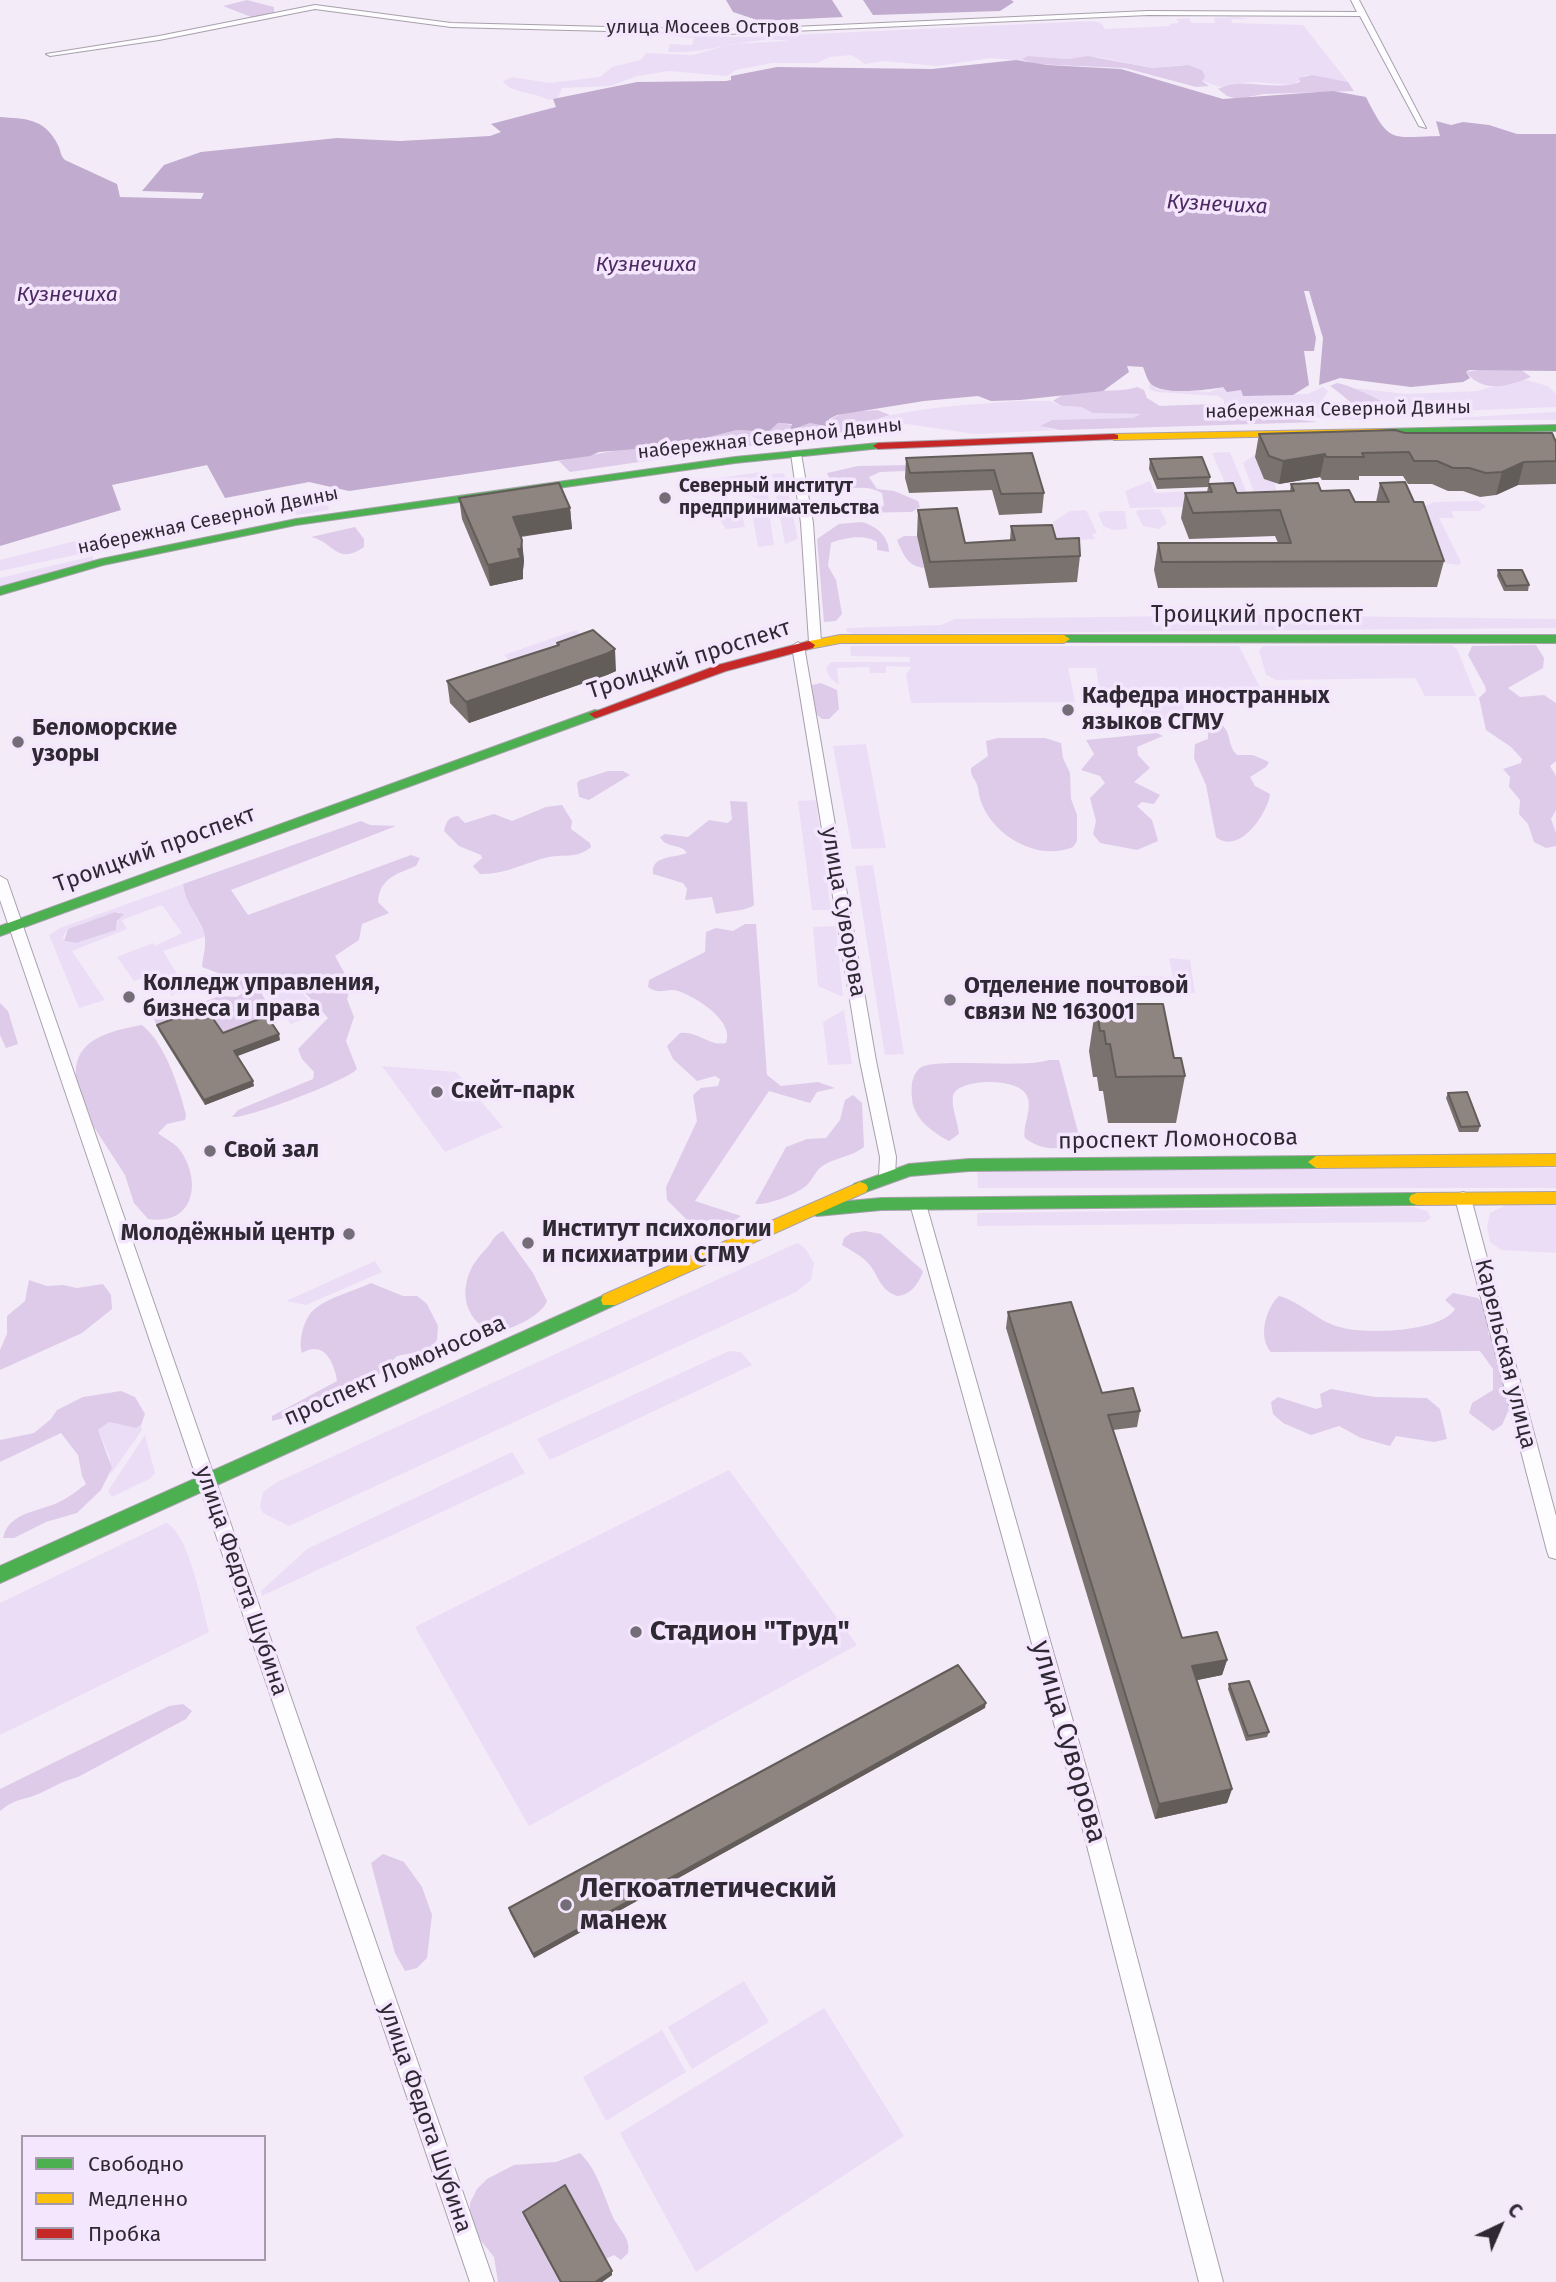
<!DOCTYPE html>
<html>
<head>
<meta charset="utf-8">
<style>
  body { margin:0 }
  #map { position:relative; width:1556px; height:2282px; overflow:hidden; background:#f3ebf8; font-family:"Fira Sans",sans-serif }
  canvas { display:block }
  .legend { position:absolute; left:21px; top:2135px; width:245px; height:126px; box-sizing:border-box; background:#f4e6fd; border:2px solid #a59aac; margin:0; padding:9px 12px; list-style:none; font-size:21px; color:#2e2932 }
  .legend li { display:flex; align-items:center; gap:14px; height:35px }
  .legend b { width:35px; border:2px solid #a59aac }
  .north { position:absolute; left:1465px; top:2191px; width:70px; height:70px; -webkit-text-stroke:5px #f4e6fd; paint-order:stroke; rotate:44deg; font-size:19px; font-weight:700; line-height:28px; text-align:center; color:#2e2932 }
  .north::after { content:''; display:block; margin:auto; width:24px; height:32px; background:#2e2932; clip-path:polygon(50% 0,100% 100%,50% 72%,0 100%) }
</style>
</head>
<body>
<div id="map">
<canvas width="1556" height="2282"></canvas>
<ul class="legend">
<li><b style="height:9px;background:#4caf50"></b>Свободно</li>
<li><b style="height:9px;background:#ffc107"></b>Медленно</li>
<li><b style="height:9px;background:#c62828"></b>Пробка</li>
</ul>
<div class="north">С</div>
</div>
<script>
const c = document.querySelector('canvas').getContext('2d');
c.lineJoin = 'round';
function paint(path, color) { c.fillStyle = color; c.fill(path, 'evenodd'); }
function strokePath(path, color, width, dash) { c.strokeStyle = color; c.lineWidth = width; c.lineCap = dash ? 'butt' : 'round'; c.setLineDash(dash || []); c.stroke(path); }
function label(font, color, halo, rows, align = 'center') {
  c.font = font + ' "Fira Sans",sans-serif'; c.lineWidth = 7; c.setLineDash([]); c.textBaseline = 'middle'; c.strokeStyle = halo; c.fillStyle = color; for (const [text, x, y, turn = 0] of rows) {
    c.save(); c.translate(x, y); c.rotate((+turn || 0) * Math.PI / 180); c.textAlign = isNaN(turn) ? turn : align; if (halo) c.strokeText(text, 0, 0); c.fillText(text, 0, 0); c.restore();
  }
}
const green = new Path2D(`
  M1236,17L1251,19H1231L1232,23L1303,25L1348,82L1306,75L1293,85L1252,82L1220,87L1202,81V70L1182,65L1152,68L1098,57L1068,59L1028,56L1026,61L990,58L938,66L883,61L865,64L852,55L830,57L817,63H772L736,70L727,76L669,71L637,76L610,86L562,88L558,98L548,100C535,92 509,93 503,81L512,77L549,83L600,77L612,67L641,60L646,53L693,55L731,44L789,41C747,35 709,55 668,52L670,44L692,45L694,38L671,36L747,37L1093,21L1101,23L1105,29L1171,26L1169,24L1179,23L1176,19L1189,18L1191,23H1215L1214,18Z
  M1523,379L1548,386L1556,394V407L1456,411L1443,415L1371,416L1366,413L1391,414L1395,407C1382,398 1367,397 1353,388L1406,394L1477,391C1492,386 1508,384 1523,379Z
  M1150,383L1157,389L1209,392L1223,387L1241,390L1243,396L1308,394L1323,387L1328,391L1321,402L1364,420L1235,413L1224,407V400L1218,396L1156,392L1149,389Z
  M1019,401H1050L1062,406L1081,407L1093,413L1142,414L1133,419L1047,429L1060,430L975,434L907,424L852,431C867,428 877,419 892,415C934,406 977,404 1019,401Z
  M1556,412V420H1449L1452,418Z
  M1532,451L1444,456L1275,483L1276,491L1254,493L1243,463L1254,455Z
  M1230,452L1246,491L1245,493L1229,492L1212,453Z
  M762,472L771,506L717,478Z
  M784,473L798,539L785,544L772,474Z
  M1150,481L1155,493L1210,490L1218,506L1130,508L1125,491Z
  M289,496L302,497L328,506L329,510L296,515L287,498Z
  M738,500L745,527L726,529L717,516L724,507L722,502Z
  M750,502L769,512L774,545L758,547Z
  M1434,502L1478,501L1486,506L1480,511H1451L1454,518H1439L1461,562L1459,565L1444,563L1441,559L1423,507Z
  M1160,509L1167,523L1159,529L1143,526L1136,512L1138,510Z
  M1086,510L1097,533L1092,534L1095,539L1058,541L1053,522L1070,511Z
  M1104,511H1125L1127,529L1113,530L1103,526L1098,513Z
  M75,541L80,554L0,571V560Z
  M93,556L94,562L0,586V578Z
  M1253,615L1556,619V628L854,634L847,632L846,628L941,625L955,619Z
  M576,630L583,637L514,666L504,655Z
  M1451,645L1457,649L1476,696H1425L1415,678L1276,680L1266,675L1259,650L1263,646Z
  M853,646H1239L1266,699H1182L1186,719L1144,721L1140,702H1101L1096,668H1068L1075,702L911,703L906,675L911,667L886,666V673H870L869,667L837,668L839,685L830,678L826,668L831,662H910V657L851,656L850,647Z
  M866,744L886,848L852,849L833,746Z
  M816,800V801L831,910H812L798,801Z
  M873,865L904,1054L885,1055L855,866Z
  M183,884L184,893L204,933V937L163,951L184,985L172,996L156,973L134,981L117,957L153,943L155,946L182,933L162,905L122,920L127,929L72,951L105,1000L79,1008L49,935L60,928ZM115,912H120L116,930L76,943L65,942L63,937L68,929Z
  M836,926L843,997L818,986L813,927Z
  M1169,958L1190,960L1195,993L1135,991L1131,976L1173,977Z
  M293,981L318,1013L291,1024L265,993Z
  M844,1010L852,1064L828,1065L823,1022Z
  M382,1066L456,1072L503,1127L445,1152Z
  M977,1168H1556V1188H978Z
  M1508,1204L1556,1205V1253L1501,1250L1490,1242L1487,1227L1490,1213Z
  M1413,1207L1427,1211L1431,1218L1425,1222L977,1226V1213Z
  M797,1243L805,1248L814,1263L811,1280L796,1292L289,1526L263,1513L260,1507L263,1492L277,1482Z
  M375,1261L382,1272L306,1305L286,1301Z
  M729,1351L741,1352L752,1365L550,1460L537,1439Z
  M109,1422L136,1428L141,1425L142,1430L111,1474L110,1458L98,1430Z
  M145,1435L155,1473L151,1478L112,1497L108,1491Z
  M512,1452L525,1473L262,1596L261,1591L307,1549Z
  M729,1470L857,1645L529,1826L415,1627Z
  M166,1523C189,1532 203,1609 209,1632L0,1735V1603Z
  M744,1981L769,2022L692,2069L668,2027Z
  M824,2008L904,2136L696,2272L620,2133Z
  M662,2030L686,2072L606,2121L583,2077Z`);
const forest = new Path2D(`
  M247,0L274,7V14L251,17L223,6Z
  M1028,56L1068,59L1088,56L1152,68L1188,65L1202,70L1205,77L1202,81L1209,86L1196,87L1125,68L1034,64L1022,59Z
  M1312,75L1348,82L1354,91L1264,94L1238,99L1227,96L1218,89C1243,76 1275,92 1300,82L1299,78Z
  M1489,368L1520,369L1531,377C1509,386 1483,394 1466,372Z
  M1337,383C1347,384 1392,404 1396,411C1368,426 1349,398 1330,386Z
  M1137,387L1144,390L1147,398L1160,406L1214,404L1235,413L1319,422L1060,430L1040,426L1052,420L1133,418L1141,414L1093,413L1081,407L1062,406L1053,401C1076,383 1111,396 1137,387Z
  M877,410L890,415L872,421L860,430L570,472L559,461L635,447L673,446L737,430L764,432L778,423L793,425V430L810,423L825,426C835,410 859,412 877,410Z
  M911,465L906,471L880,472L869,477L877,489L894,491L918,501L920,507L912,512L846,513L851,509L884,506L882,493C869,485 850,487 836,493L827,473L858,466Z
  M862,522C876,526 889,536 889,552L877,550V542C866,534 844,537 831,543L828,566L836,580L842,614L836,621L824,622L817,539L839,524Z
  M355,527L364,539V547C337,566 334,542 311,537Z
  M904,536H917L924,568C907,566 903,554 897,540Z
  M1536,645L1544,658L1543,668L1508,688L1520,697L1544,695L1556,703V761L1550,766L1556,776V810L1551,819L1556,833V846L1546,848L1534,842L1528,824L1519,814L1520,800L1509,787L1510,777L1503,769L1521,763L1522,759L1511,747L1486,730L1479,698L1486,691L1485,686L1468,655L1472,646Z
  M821,683L837,690L839,709L829,719H822L814,712L812,685Z
  M1214,724L1222,725C1232,734 1227,745 1237,755H1253L1269,762L1266,767L1250,777L1255,786L1270,794C1268,813 1239,856 1216,837L1206,785L1194,758L1195,744L1208,739V727Z
  M1157,733L1163,736L1137,747L1138,755L1150,768L1134,782L1160,795L1154,804L1142,802L1137,806L1152,820L1158,841L1137,850L1100,843L1093,834L1096,821L1090,798L1105,783L1100,776L1081,770L1094,754L1086,740Z
  M998,738H1045L1061,743L1063,758L1070,773L1071,799L1077,815V841L1073,847C1033,864 981,828 978,788C977,780 970,777 971,768L988,756L986,741Z
  M608,771H623L630,775L589,800L579,797L577,783L580,780Z
  M730,801L747,802L754,905C747,911 727,911 716,914L712,897L685,900L687,889L683,883L653,874C650,855 676,858 687,853C681,843 666,849 660,837L665,834L688,837L709,820L728,823L732,819Z
  M562,805L572,821L571,829L590,843L591,847C577,859 565,854 549,857C526,862 505,875 480,874L473,866L482,858L481,855L459,846L444,831C446,822 448,817 458,816L465,823L494,814L512,821L546,807Z
  M361,821L370,825L396,826L231,890L248,915L411,855L420,858L416,866C397,874 379,878 378,902L389,913L362,924L359,940L335,956L351,985L347,999L354,1017L346,1041L357,1069C348,1080 247,1119 232,1117L238,1110L313,1079L314,1072L302,1059L298,1049L328,1018L291,977L280,975L264,985L262,994L271,1010L268,1014L224,1039L207,1013L159,1031L154,1019L162,1013L186,1009L219,996L237,997L244,992L234,979L202,967C203,954 208,944 203,930C197,914 184,901 183,884Z
  M115,912L124,914L117,921L116,930L76,943L64,941L68,929Z
  M745,924H756L767,1075L781,1086L818,1082L835,1088L817,1092L810,1103L769,1091L695,1201L741,1216L722,1229H696L667,1200L666,1187L697,1121L693,1095L701,1088L718,1086L720,1079L715,1076L697,1081L673,1059L667,1046L680,1033C697,1030 710,1047 726,1043C735,1021 696,997 678,991C666,987 660,996 648,987L649,980L705,952L706,932L716,928L733,931Z
  M0,1003L8,1011L18,1044L6,1048L0,1035Z
  M142,1025C165,1043 179,1087 186,1115L185,1120L167,1124L158,1133C165,1139 175,1143 180,1150C202,1181 195,1226 148,1219L134,1203L125,1175L92,1124C90,1109 80,1098 77,1083C69,1040 109,1031 142,1025Z
  M1049,1060H1059L1079,1136C1065,1153 1041,1151 1025,1138C1022,1126 1033,1109 1027,1096C1019,1077 957,1078 953,1096C951,1108 958,1121 959,1134L949,1141C932,1132 913,1118 912,1098C911,1088 911,1075 920,1068C935,1057 1021,1069 1049,1060Z
  M853,1095L862,1103L864,1147C851,1157 837,1157 824,1165C815,1170 813,1180 806,1186C795,1195 768,1205 755,1204L786,1147L807,1139L826,1138L840,1120L845,1100Z
  M503,1231L533,1273L547,1301C542,1316 506,1333 491,1332C456,1314 460,1275 484,1251C492,1244 492,1236 503,1231Z
  M865,1231L881,1234L921,1269L923,1272C918,1284 911,1295 897,1296C878,1289 879,1274 867,1262C860,1255 850,1250 842,1245L844,1238L851,1233Z
  M29,1280L47,1286L63,1285L77,1288L103,1284L111,1295L112,1309L82,1333L0,1370V1350L7,1334V1316L25,1301Z
  M371,1283L403,1296H417L427,1304L438,1326L437,1340L433,1345L427,1350L397,1356L371,1382L303,1413L272,1421V1416L337,1381C335,1364 324,1339 302,1353C298,1341 304,1316 316,1308C330,1297 354,1291 371,1283Z
  M1453,1293L1478,1298L1492,1317L1488,1334L1496,1344L1511,1405L1502,1425L1493,1431L1469,1413L1472,1403L1493,1390V1369L1480,1351L1271,1352C1258,1338 1265,1309 1279,1296C1301,1302 1315,1319 1336,1326C1360,1335 1441,1333 1455,1309L1445,1300Z
  M1331,1389L1375,1397L1427,1398L1440,1409L1447,1439L1434,1442L1396,1436L1390,1446L1361,1438L1339,1426L1311,1435L1283,1423L1273,1414L1271,1402L1278,1397L1316,1409L1322,1407L1320,1394Z
  M121,1391L135,1397L145,1414L141,1425L136,1428L109,1422L98,1430L112,1468L101,1490L77,1513L46,1522L14,1538H3C9,1510 43,1512 63,1500C71,1496 79,1489 86,1484L82,1476L78,1455L61,1433L0,1462V1440L34,1433L51,1419L57,1410L83,1397Z
  M183,1704L192,1711L186,1719L78,1777C62,1781 50,1789 36,1795C19,1801 15,1799 0,1811V1789L169,1706Z
  M383,1854L404,1862L422,1887L432,1915L427,1958L417,1968L405,1971L395,1953L371,1863Z
  M580,2153C598,2171 603,2194 613,2217C619,2230 631,2238 628,2253L621,2260L614,2255L606,2259L612,2275L566,2190L524,2217L560,2282H498L494,2257L478,2237L470,2214V2203L477,2189L487,2179L514,2165L556,2162Z`);
const water = new Path2D(`
  M726,0H832L843,17L760,21L733,12Z
  M863,0H1011L1014,2L1000,11L873,15Z
  M1016,60L1047,65L1121,69L1223,99L1333,91L1366,97C1390,145 1391,137 1440,136L1436,121L1451,125L1463,122L1489,125L1517,134H1556V371L1469,370L1466,372L1470,378L1463,382L1411,387L1340,378L1319,385H1309L1293,395L1243,396L1241,390L1227,392L1223,387C1209,390 1160,396 1150,383C1147,379 1145,372 1143,367L1127,366L1129,372L1103,391L1020,400L991,401L978,396L924,401L837,415L829,419V427L810,423L790,431L792,424L778,423L768,432L737,430L674,446L599,452L590,456L349,491L309,482L225,498L207,465L112,485L121,510L0,546V117C24,119 44,117 58,145C61,151 60,155 65,160L117,184L120,197L201,199L204,193L142,191L164,165L201,152L337,138L400,141L490,136L501,132L491,124L556,107L553,99L637,82L726,81L731,80V76L777,67L932,69Z`);
const pier = new Path2D(`
  M1304,291H1309L1323,338L1319,385H1309L1304,351H1314L1316,338Z`);
const street = new Path2D(`
  M1351,0H1359L1426,128L1419,126L1360,16L1148,15L726,34L451,27L315,9L159,40L50,56L46,54L159,36L315,5L451,23L726,30L1148,11L1357,12Z
  M796,451L801,454L813,523L821,642L815,646L809,642L801,523L791,454Z
  M798,642L804,646L876,1061L896,1157L895,1176L887,1182L879,1176L880,1157L860,1061L792,646Z
  M0,876L7,880L494,2282H470L0,900Z
  M1463,1192L1469,1194L1471,1198L1556,1516V1559L1549,1557L1547,1551L1455,1198L1457,1194Z
  M918,1198L924,1200L926,1204L1095,1799L1223,2282H1199L1075,1799L910,1204L912,1200Z`);
const fast = new Path2D(`
  M1556,425V431L1382,435L1377,432L1382,429Z
  M878,443L882,444V448L735,463L296,525L103,565L0,595V587L101,559L296,519L735,457Z
  M1064,635H1556V643L1060,642V636Z
  M595,710L599,711V717L0,936V926Z
  M1316,1156L1324,1162L1316,1168L969,1171L910,1176L860,1194L854,1192L852,1188L854,1184L909,1164L969,1159Z
  M1417,1193L1423,1195L1425,1199L1423,1203L1417,1205L881,1210L817,1216L811,1214L809,1210L811,1206L817,1204L881,1198Z
  M609,1293L615,1295L617,1300L615,1305L0,1583V1566Z`);
const slow = new Path2D(`
  M1382,429L1386,430V434L1114,440L1109,437L1114,434Z
  M840,635H1064L1070,639L1064,643H840L809,649L803,645L805,642Z
  M1556,1154V1166L1316,1168L1308,1162L1316,1156Z
  M860,1182L866,1184L868,1188L866,1192L615,1305H603L601,1300L603,1295Z
  M1556,1192V1204L1417,1205L1411,1203L1409,1199L1411,1195L1417,1193Z`);
const jam = new Path2D(`
  M1114,434L1118,435V439L878,449L873,446L878,443Z
  M809,641L815,645L813,648L726,671L599,717L595,718L589,714L718,665Z`);
const wall = new Path2D(`
  M1405,433L1556,442V484L1518,485L1496,495L1480,497L1463,491H1448L1432,484H1408L1403,476H1359V480H1322L1320,477L1279,484L1264,479L1255,457L1259,434Z
  M1032,453L1044,493L1042,513L999,515L992,490L909,493L905,478L906,458Z
  M1150,459L1210,477L1209,484L1237,493L1290,491L1291,484L1321,491L1355,502H1376L1380,483L1444,561L1437,587L1158,588L1154,570L1158,543H1278L1275,536L1189,539L1181,518L1185,493L1207,492L1208,487L1157,489L1149,469Z
  M459,498L570,508L572,529L521,537L524,561L523,570V579L490,586L462,519Z
  M918,510L965,543L1010,540L1011,526L1056,539L1080,556L1077,582L929,588L917,536Z
  M1498,570L1529,585L1528,591H1504L1497,576Z
  M557,643L616,671L607,675L469,723L450,703L447,681L557,646Z
  M1096,1004L1174,1058L1185,1076L1176,1123H1108L1103,1091H1099L1097,1077H1093L1089,1051Z
  M157,1025L223,1033L280,1040L237,1056L254,1086L205,1105L159,1031Z
  M1448,1093L1480,1126L1478,1132H1459L1446,1098Z
  M1008,1312L1102,1393L1140,1411L1137,1427L1113,1430L1182,1638L1227,1660L1222,1675L1197,1680L1232,1789L1227,1803L1155,1819L1006,1328Z
  M1229,1684L1269,1732L1267,1737L1246,1741L1228,1689Z
  M985,1708L534,1958L510,1913L509,1908Z
  M523,2212L612,2275L602,2282H560L524,2216Z`);
const shadedWall = new Path2D(`
  M1325,454L1320,477L1279,484L1283,461Z
  M1524,462L1518,485L1496,495L1502,472Z
  M570,508L572,529L515,537L513,517Z
  M522,540L524,561L523,570V579L490,586L488,565L518,549Z
  M615,649L616,671L607,675L469,723L466,702Z
  M279,1034L280,1040L235,1057L234,1051Z
  M253,1081L254,1086L205,1105L204,1100Z
  M1227,1660L1222,1675L1188,1682L1192,1666Z
  M986,1703L985,1708L534,1958L533,1954Z
  M1232,1789L1227,1803L1155,1819L1159,1804Z
  M612,2271V2275L602,2282H595Z`);
const building = new Path2D(`
  M1395,430L1405,433H1552L1556,442V461L1524,462L1502,472L1486,473L1469,468H1453L1437,461H1414L1409,452L1362,453L1364,457H1326L1325,454L1283,461L1269,456L1259,434Z
  M1032,453L1044,493L1001,494L994,470L910,473L906,458Z
  M1202,457L1210,477L1158,479L1150,459Z
  M1405,482L1414,502H1423L1444,561L1162,562L1158,543H1291L1280,510L1193,513L1185,493L1212,492L1209,484L1233,483L1237,493L1294,491L1291,484L1318,483L1321,491L1349,490L1355,502H1389L1380,483Z
  M559,483L570,508L513,517L522,540L521,549H518L521,558L488,565L459,498Z
  M957,508L965,543L1015,540L1011,526L1052,525L1056,539L1079,538L1080,556L930,562L918,510Z
  M1498,570H1522L1529,585L1506,586Z
  M593,630L615,649L606,654L466,702L447,681L559,645L557,643Z
  M1096,1004H1163L1174,1058H1181L1185,1076L1116,1077L1110,1044H1106L1104,1031H1100Z
  M205,1007L223,1033L267,1016L279,1034L234,1051L253,1081L204,1100L157,1025Z
  M1467,1092L1480,1126L1461,1127L1448,1093Z
  M1071,1302L1102,1393L1133,1388L1140,1411L1108,1415L1182,1638L1217,1632L1227,1660L1192,1666L1232,1789L1159,1804L1008,1312Z
  M958,1665L986,1703L533,1954L509,1908Z
  M1249,1681L1269,1732L1248,1736L1229,1684Z
  M565,2185L612,2271L595,2282H561L523,2212Z`);
const markers = [
  [665,498,7,"#736d77"],
  [1068,710,7,"#736d77"],
  [18,742,7,"#736d77"],
  [129,997,7,"#736d77"],
  [950,1000,7,"#736d77"],
  [437,1092,7,"#736d77"],
  [210,1151,7,"#736d77"],
  [349,1234,7,"#736d77"],
  [528,1243,7,"#736d77"],
  [636,1632,7,"#736d77"],
  [566,1905,7,"#736d77"]
];
const farStreetnames = [
  ["улица Мосеев Остров",703,28],
  ["набережная Северной Двины",1338,410,-1],
  ["набережная Северной Двины",770,439,-6],
  ["набережная Северной Двины",208,521,-12]
];
const farPoinames = [
  ["Северный институт",679,487],
  ["предпринимательства",679,509]
];
const farWaternames = [
  ["Кузнечиха",1217,205,3],
  ["Кузнечиха",646,265],
  ["Кузнечиха",67,295]
];
const streetNames = [
  ["Троицкий проспект",1257,616],
  ["Троицкий проспект",689,660,-18],
  ["Троицкий проспект",155,850,-20],
  ["улица Суворова",843,912,80],
  ["проспект Ломоносова",1178,1140,-1],
  ["Карельская улица",1505,1354,76],
  ["проспект Ломоносова",395,1371,-24],
  ["улица Федота Шубина",241,1581,71],
  ["улица Федота Шубина",425,2118,71]
];
const poiNames = [
  ["Кафедра иностранных",1082,697],
  ["языков СГМУ",1082,723],
  ["Беломорские",32,729],
  ["узоры",32,755],
  ["Колледж управления,",143,984],
  ["бизнеса и права",143,1010],
  ["Отделение почтовой",964,987],
  ["связи № 163001",964,1013],
  ["Скейт-парк",451,1092],
  ["Свой зал",224,1151],
  ["Институт психологии",542,1230],
  ["и психиатрии СГМУ",542,1256],
  ["Молодёжный центр",335,1234,"right"]
];
const nearPoinames = [
  ["Стадион \"Труд\"",650,1632],
  ["Легкоатлетический",580,1889],
  ["манеж",580,1921]
];
const nearStreetnames = [
  ["улица Суворова",1068,1742,74]
];
paint(green, '#ecddf7');
paint(forest, '#decbea');
paint(water, '#c1abcf');
paint(pier, '#f3ebf8');
strokePath(street, '#a8a1ac', 2);
strokePath(fast, '#a8a1ac', 2);
strokePath(slow, '#a8a1ac', 2);
strokePath(jam, '#a8a1ac', 2);
paint(street, '#fdfcfe');
paint(fast, '#4caf50');
paint(slow, '#ffc107');
paint(jam, '#c62828');
paint(wall, '#7a726f');
paint(shadedWall, '#635d5a');
paint(building, '#8e8581');
strokePath(building, '#635d5a', 2);
for (const [x, y, r, color] of markers) { const dot = new Path2D(); dot.arc(x, y, r, 0, 2 * Math.PI); c.fillStyle = color; c.fill(dot); strokePath(dot, '#f4e6fd', 2.5); }
label('19px', '#2e2932', '#f4e6fd', farStreetnames);
label('bold 19px', '#2e2932', '#f4e6fd', farPoinames, 'left');
label('italic 21px', '#4d2962', '#f4e6fd', farWaternames);
label('23px', '#2e2932', '#f4e6fd', streetNames);
label('bold 23px', '#2e2932', '#f4e6fd', poiNames, 'left');
label('bold 28px', '#2e2932', '#f4e6fd', nearPoinames, 'left');
label('28px', '#2e2932', '#f4e6fd', nearStreetnames);
</script>
</body>
</html>
